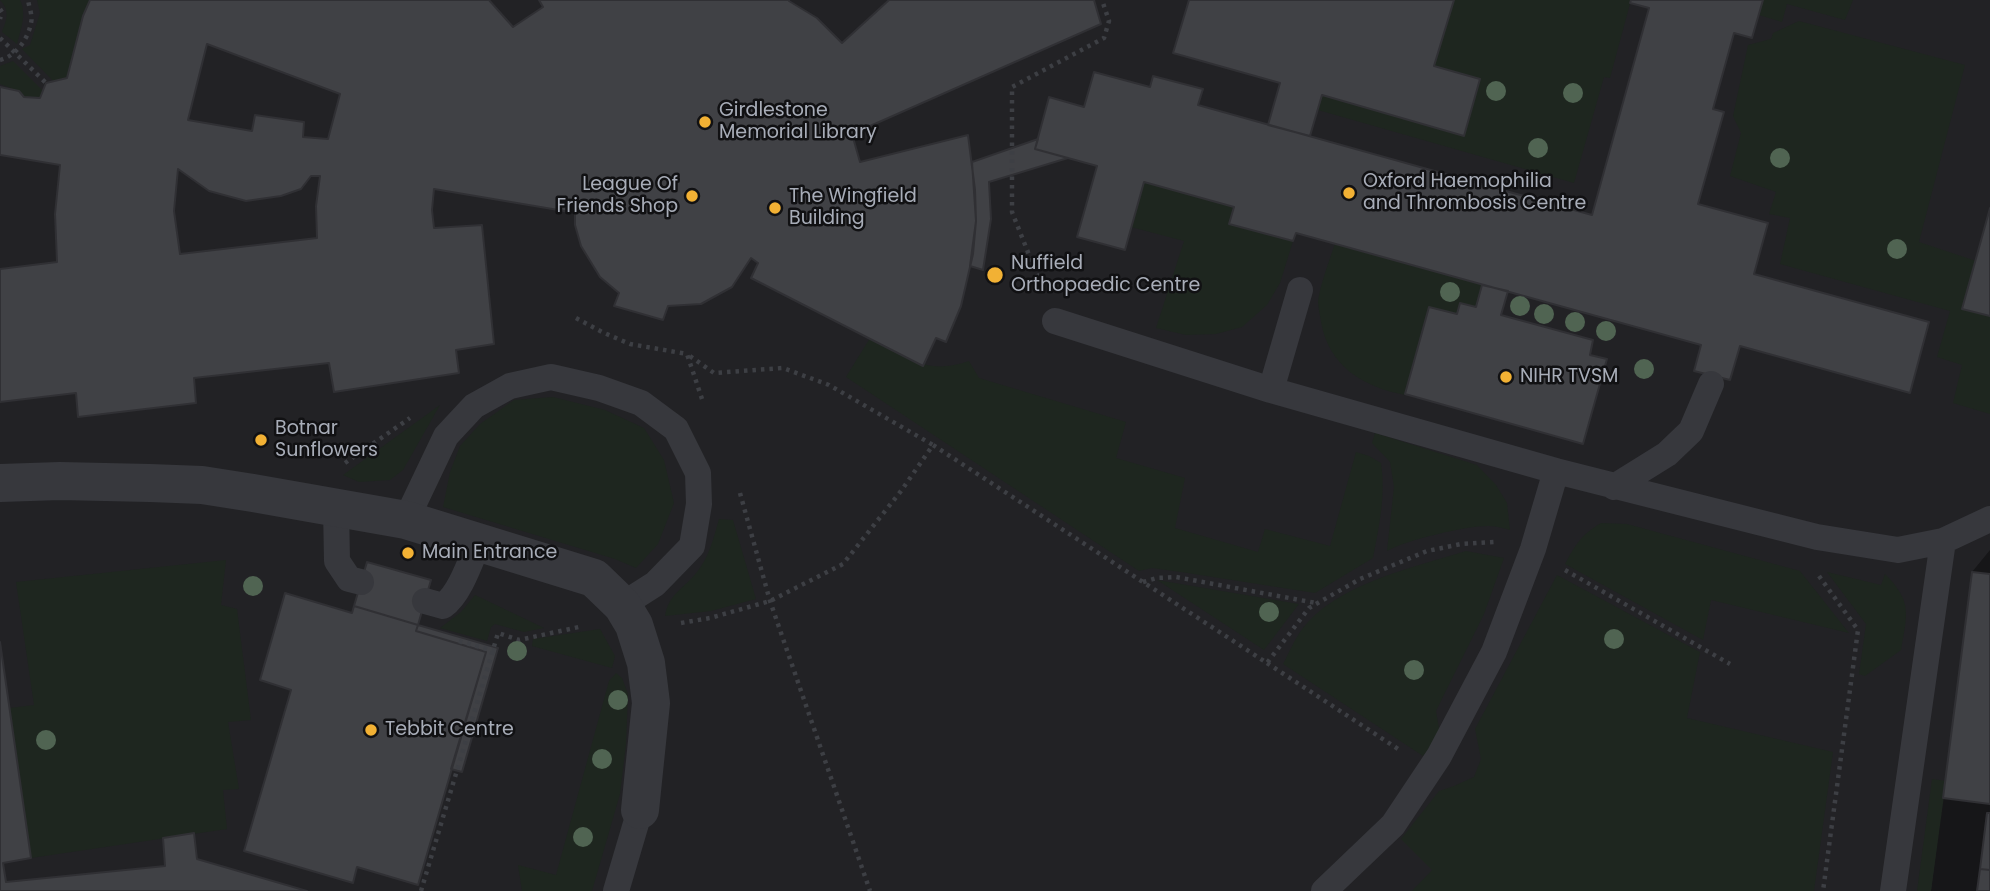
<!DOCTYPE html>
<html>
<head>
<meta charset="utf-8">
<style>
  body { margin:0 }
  canvas { display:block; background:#161618 }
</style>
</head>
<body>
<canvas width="1990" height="891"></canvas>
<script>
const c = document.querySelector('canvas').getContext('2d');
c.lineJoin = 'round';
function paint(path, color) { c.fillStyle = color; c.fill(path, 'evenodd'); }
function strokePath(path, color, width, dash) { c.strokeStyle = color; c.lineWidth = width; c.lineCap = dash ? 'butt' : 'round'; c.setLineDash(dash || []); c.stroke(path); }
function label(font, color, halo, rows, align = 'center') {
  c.font = font + ' Poppins,sans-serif'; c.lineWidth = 5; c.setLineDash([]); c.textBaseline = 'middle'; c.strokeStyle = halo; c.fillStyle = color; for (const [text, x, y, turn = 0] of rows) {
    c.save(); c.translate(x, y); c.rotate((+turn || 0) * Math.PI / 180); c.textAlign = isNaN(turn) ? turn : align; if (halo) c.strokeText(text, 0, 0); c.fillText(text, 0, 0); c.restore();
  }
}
const built = new Path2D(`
  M0,0H1990V550L1972,572L1931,891H0Z`);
const green = new Path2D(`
  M0,0H20C27,15 21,28 17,44L2,32C7,19 10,11 0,0Z
  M37,0H90L83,16L67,78L54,82L22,49L30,45L40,13Z
  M1454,0H1631L1610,78L1604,77L1574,183L1318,110L1322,95L1463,136L1480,79L1434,66Z
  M1763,0H1853L1845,20L1787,4L1782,22L1759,15Z
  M1799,21L1965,65L1919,242L1976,261L1963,309L1990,316V414L1953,403L1962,365L1937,357L1950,311L1780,264L1790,218L1769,214L1776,192L1730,176L1741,133L1733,116L1748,45L1771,39L1773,33Z
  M13,61L43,91L40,98L24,97L19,91L0,84V66Z
  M1144,182L1234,207L1230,224L1293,241L1280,283L1267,305L1242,327L1216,334L1186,335L1156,328L1184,241L1131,227Z
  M1335,243L1482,285L1476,307L1460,303L1457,314L1429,307L1405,395C1364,387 1329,367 1321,322C1320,315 1318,307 1318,301C1321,282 1329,262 1335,243Z
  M870,338C907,357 926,376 969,361L979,378L1126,422L1116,458L1185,478L1175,528L1258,552L1265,529L1330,546L1356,452L1369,456L1381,463C1386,495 1379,526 1373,558L1315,593L1181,572L1152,568L1139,571L846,377Z
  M553,397L605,410L644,428L664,460L674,503L658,544L636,568L615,559L443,507L450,472L460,446L480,424L514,400Z
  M440,405L403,470L390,480L359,482L343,475Z
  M1375,433L1477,465L1496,485L1507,503L1510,530C1503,528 1495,526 1488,526C1466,526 1406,540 1387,551L1394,487L1390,462L1372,443Z
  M719,519L733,520L756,599L711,611L665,616C669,593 684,589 697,572C709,557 714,537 719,519Z
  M1601,523L1627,524L1800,571L1849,633L1711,600L1703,640L1565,564C1576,544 1581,535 1601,523Z
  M1466,551L1504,558L1484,614L1436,711L1440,734L1423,756L1283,664C1290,651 1297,633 1308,622C1345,582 1415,567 1466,551Z
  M226,560L221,605L237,609L251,720L228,722L239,789L223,790L227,829L31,858L10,708L34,705L16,582Z
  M1827,572L1881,585L1885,574C1913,602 1907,615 1901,650L1865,676L1859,674L1866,624Z
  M1557,575L1700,652L1687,718L1833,752L1814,891H1412L1432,870L1401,839L1439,791L1454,786L1474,777L1481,759L1475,729Z
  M1157,580L1299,604L1264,650Z
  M475,595L544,628L524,632L495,624L491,627L487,641L440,628L461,612Z
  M600,629L615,656L612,668L532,646L533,639Z
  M616,673L622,678L628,694L626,744L620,794L592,891H522L518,865L556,875L609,681Z
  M1932,779L1946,781L1931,891H1917Z`);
const building = new Path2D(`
  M90,0H489L513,27L543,7L539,0H789V1L817,18L842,43L889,0H1094L1101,24L852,134L860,162L968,135L975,190L976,221L973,254L961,306L946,342L936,338L923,366L751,278L758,263L751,258L732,287L701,304L668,306L663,320L614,306L619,293L600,277L581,246L575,225V204L572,203L570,212L434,189L432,210L434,228L482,225L494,344L456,350L459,373L334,392L329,363L194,378L196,403L78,417L76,393L0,402V269L57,262L55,214L60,165L0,155V87L19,91L24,97L40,98L46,83L67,78L83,16ZM207,44L340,94L328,139L303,137L304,122L255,115L252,131L188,120ZM178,169L209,191L246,201L281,196L301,189L311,176H320L316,206L317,238L180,254L174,211Z
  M1189,0H1454L1434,66L1480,79L1464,136L1322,95L1310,136L1268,125L1280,83L1173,53Z
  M1631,0H1763L1752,38L1734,33L1713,109L1724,112L1698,204L1768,223L1754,274L1929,322L1910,393L1740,346L1730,380L1694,371L1701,345L1296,233L1293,241L1229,224L1234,207L1144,182L1125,250L1077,237L1097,166L1035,149L1049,97L1084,107L1094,72L1150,87L1153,76L1203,89L1198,105L1592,215L1649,8L1630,3Z
  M1038,139L1035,149L1068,158L989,182L991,219L983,270L970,266L976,221L972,162Z
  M1990,208V316L1962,309Z
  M1482,285L1508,291L1501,315L1593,340L1590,355L1607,359L1583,444L1405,394L1429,307L1457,314L1460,303L1476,307Z
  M367,562L431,580L418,625L354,606Z
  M1972,572L1990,574V804L1943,798Z
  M285,593L352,613L354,606L418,625L416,631L486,652L418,885L357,867L353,883L244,851L291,690L260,680Z
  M418,625L498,648L462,772L451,769L486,652L416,631Z
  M0,642L31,858L3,863L6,882L165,866L163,838L194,833L197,859L307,891H0Z
  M1987,813H1990V870L1980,869Z
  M1980,869L1990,870V891H1977Z`);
const path = new Path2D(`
  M0,9L2,12L0,19
  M0,38L46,83
  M0,60C16,56 28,39 31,23C33,16 29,7 28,0
  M1041,285L1012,212V87L1104,38L1109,21L1102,0
  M576,318L602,332L630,344L687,354
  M702,399L687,354L714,373L783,368L829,385L933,445
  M345,463L410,418
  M740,493L770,601L870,891
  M1565,570L1730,664
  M1819,576L1858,630L1823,891
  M1143,582L1157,578L1176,577L1316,603
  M681,623L710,618L770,601L843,564L901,491L933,445L1267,663L1309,608L1360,579L1427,551L1461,544L1494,542
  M459,641L497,652
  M1267,663L1398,749
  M421,891L498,633L519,640L579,627`);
const lane = new Path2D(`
  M1055,321L1271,390L1556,471L1817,537L1898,550L1943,541L1990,519
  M1271,390L1300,290
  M1614,487L1667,454L1691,431L1711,384
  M336,507L337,561L349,579L361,582
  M406,520L446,436L474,406L510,386L551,377L599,388L641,403L676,429L698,473L699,504L692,546L655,584L622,605
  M425,601L443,606C460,594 471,560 479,541
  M616,891L640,810
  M1324,891L1393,825L1439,756L1494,652L1533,549L1556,471
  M1893,891L1943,541`);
const street = new Path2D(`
  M0,483L60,481L150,483L202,485L253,493L406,520L594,578L622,605L634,625L646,663L651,703L640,810`);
const trees = [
  [1496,91],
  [1573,93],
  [1538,148],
  [1780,158],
  [1897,249],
  [1450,292],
  [1520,306],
  [1544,314],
  [1575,322],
  [1606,331],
  [1644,369],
  [253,586],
  [1269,612],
  [1614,639],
  [517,651],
  [1414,670],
  [618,700],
  [46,740],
  [602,759],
  [583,837]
];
const markers = [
  [705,122,7,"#f2b134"],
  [1349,193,7,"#f2b134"],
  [692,196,7,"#f2b134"],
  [775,208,7,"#f2b134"],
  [995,275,9,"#f2b134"],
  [1506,377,7,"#f2b134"],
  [261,440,7,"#f2b134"],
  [408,553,7,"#f2b134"],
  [371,730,7,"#f2b134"]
];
const poiNames = [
  ["Girdlestone",719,111],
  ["Memorial Library",719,133],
  ["Oxford Haemophilia",1363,182],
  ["and Thrombosis Centre",1363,204],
  ["League Of",678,185,"right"],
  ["Friends Shop",678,207,"right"],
  ["The Wingfield",789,197],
  ["Building",789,219],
  ["Nuffield",1011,264],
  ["Orthopaedic Centre",1011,286],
  ["NIHR TVSM",1520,377],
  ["Botnar",275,429],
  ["Sunflowers",275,451],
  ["Main Entrance",422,553],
  ["Tebbit Centre",385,730]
];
paint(built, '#222225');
paint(green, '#1e261f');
paint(building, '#404145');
strokePath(building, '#303034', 2);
strokePath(path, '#3d3f44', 4.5, [3.5, 5]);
strokePath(lane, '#37383d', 26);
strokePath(street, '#37383d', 38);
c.fillStyle = '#506452';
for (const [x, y] of trees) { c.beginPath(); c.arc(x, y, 10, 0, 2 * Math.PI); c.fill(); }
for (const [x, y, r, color] of markers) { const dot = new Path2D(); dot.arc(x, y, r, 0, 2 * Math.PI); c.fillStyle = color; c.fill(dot); strokePath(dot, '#111113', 2.5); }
label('19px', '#a8adb8', '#111113', poiNames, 'left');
</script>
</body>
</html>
